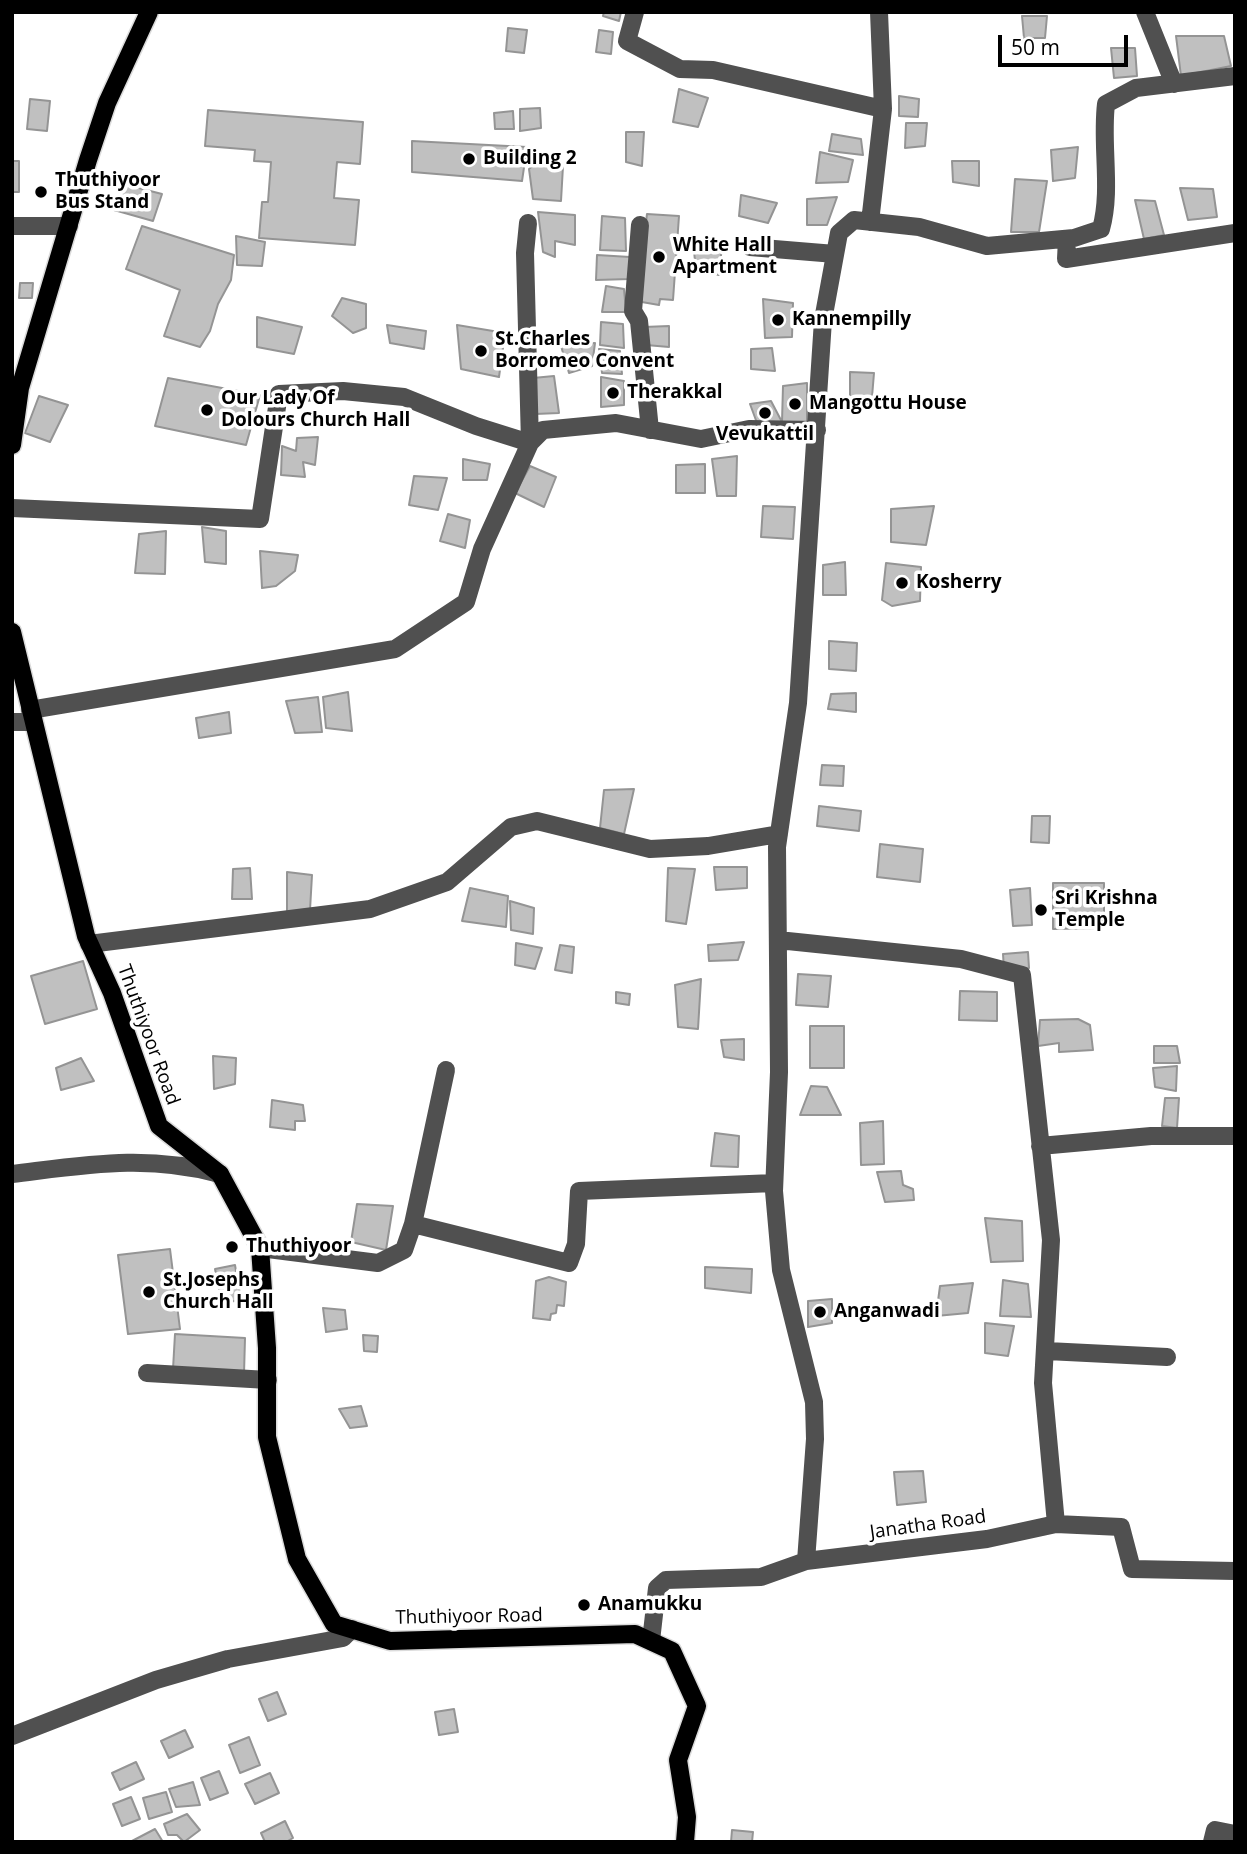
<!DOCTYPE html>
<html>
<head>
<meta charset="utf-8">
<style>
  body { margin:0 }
  #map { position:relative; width:1247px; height:1854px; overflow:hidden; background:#fff; font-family:"Open Sans",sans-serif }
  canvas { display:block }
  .frame { position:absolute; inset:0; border:14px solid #000; pointer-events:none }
  .scale { position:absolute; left:998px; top:35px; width:130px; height:32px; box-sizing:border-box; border:4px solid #000; border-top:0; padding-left:9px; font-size:21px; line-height:24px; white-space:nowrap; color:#000; -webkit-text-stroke:5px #fff; paint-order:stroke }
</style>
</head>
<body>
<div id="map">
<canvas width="1247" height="1854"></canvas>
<div class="frame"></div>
<div class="scale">50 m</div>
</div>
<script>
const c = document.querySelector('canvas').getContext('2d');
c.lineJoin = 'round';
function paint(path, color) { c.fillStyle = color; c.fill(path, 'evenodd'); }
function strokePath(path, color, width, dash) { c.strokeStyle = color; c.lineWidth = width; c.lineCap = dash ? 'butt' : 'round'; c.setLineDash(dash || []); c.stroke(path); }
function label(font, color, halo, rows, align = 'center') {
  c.font = font + ' "Open Sans",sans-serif'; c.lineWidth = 7; c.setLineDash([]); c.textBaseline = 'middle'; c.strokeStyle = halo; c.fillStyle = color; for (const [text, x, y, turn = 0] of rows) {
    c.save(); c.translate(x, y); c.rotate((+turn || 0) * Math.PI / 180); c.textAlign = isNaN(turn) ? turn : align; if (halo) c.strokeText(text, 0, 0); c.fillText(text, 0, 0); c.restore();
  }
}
const building = new Path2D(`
  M604,12H621L619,21L603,16Z
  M1022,16H1047L1045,38H1024Z
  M508,28L527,30L524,53L506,51Z
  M599,30L613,32L611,54L596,52Z
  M1176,36H1224L1231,66L1181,76Z
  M1111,48H1135L1137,76L1114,78Z
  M679,89L708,98L698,127L673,122Z
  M899,96L919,99L918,117L899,116Z
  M30,99L50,101L47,131L27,129Z
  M540,108L541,128L520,131V109Z
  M208,110L363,122L360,164L337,162L334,198L359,200L355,245L259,238L262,202H268L271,162L254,161L255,150L205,146Z
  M513,111L514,129H495L494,113Z
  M906,123H927L925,146L905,148Z
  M626,132H644L642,166L626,162Z
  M832,134L861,139L863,155L829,151Z
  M412,141L527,147L522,181L412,172Z
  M1078,147L1075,178L1053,181L1051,150Z
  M820,152L853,160L848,182L816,183Z
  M12,161H19V192H12Z
  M952,161H979V186L953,182Z
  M536,163L563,166L561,201L533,199L529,169Z
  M1015,179L1047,181L1039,232H1011Z
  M123,184L162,194L153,221L114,210Z
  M1180,188L1213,189L1217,217L1188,220Z
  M741,195L777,203L768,223L739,216Z
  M837,197L827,225H807V199Z
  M1135,200L1155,201L1164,235L1144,239Z
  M538,212L575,215V245L555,241V257L543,252Z
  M647,214L679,216L673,300L660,299L659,305L636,301Z
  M602,216L625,218L626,251L600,250Z
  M142,226L234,255L231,280L218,304L210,331L200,347L164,336L180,290L126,269Z
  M236,236L265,242L262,266L237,265Z
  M693,241L722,246L719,275L696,271Z
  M597,255L630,257V279L596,280Z
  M20,283H33L32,298H19Z
  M606,286L624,289L626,312H602Z
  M342,298L366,304V328L353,333L332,316Z
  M763,299L793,303L792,337L765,338Z
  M257,317L302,327L294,354L257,347Z
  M601,322L623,324L624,348L600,345Z
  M387,325L426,331L424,349L390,343Z
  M457,325L505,333L499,377L461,369Z
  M669,326V347L646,345L644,327Z
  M595,343L592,366L569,373L561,346Z
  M772,348L775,371L751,369V349Z
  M599,349L620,351L622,374L602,373Z
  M850,372L874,373L871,409H850Z
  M554,376L559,413L535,414L533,378Z
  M601,377L624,381V405L601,407Z
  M168,378L260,395L246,445L155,426Z
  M807,383V422H782L783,386Z
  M39,396L68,405L50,442L25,433Z
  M771,401L782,422L757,423L750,404Z
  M318,437L315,465L303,462L305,477L281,475L282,446L296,451L297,438Z
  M737,456L736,496H717L712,459Z
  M463,459L490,464L487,480H463Z
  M705,464V493H676V465Z
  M530,466L556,477L544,507L515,493Z
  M414,476L447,478L438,510L409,505Z
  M763,506L795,507L793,539L761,537Z
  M934,506L926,545L891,542V509Z
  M448,514L470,520L465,548L440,541Z
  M202,527L226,531V564L205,562Z
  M166,531L165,574L135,573L139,534Z
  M260,551L298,555L295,571L276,586L262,588Z
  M845,562L846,595H823V565Z
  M886,563L921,567L920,601L892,606L882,600Z
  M829,641L857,643L856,671L829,669Z
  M348,692L352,731L326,728L323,697Z
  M856,693V712L828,709L831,694Z
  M318,697L322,732L295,733L286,701Z
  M229,712L231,733L199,738L196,718Z
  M822,765L844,766L843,786L820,785Z
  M634,789L624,834L600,828L604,790Z
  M819,806L861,811L859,831L817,826Z
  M1032,816H1050L1049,843L1031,842Z
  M880,844L923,849L920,882L877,877Z
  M714,867H747V888L716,890Z
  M250,868L252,899H232L233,869Z
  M668,868L695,869L686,924L666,921Z
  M287,872L312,875L310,910L287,912Z
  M1053,883H1104V928L1053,929Z
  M470,888L508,896L506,927L462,921Z
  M1030,888L1032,925L1013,926L1010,890Z
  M510,901L534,908L533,934L511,930Z
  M744,942L738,960L709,961L708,945Z
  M516,943L542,948L535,969L515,965Z
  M560,945L574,947L572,973L555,970Z
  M1028,952L1029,968L1004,970L1003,954Z
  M83,961L97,1009L45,1024L31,976Z
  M798,974L831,976L828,1007L796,1005Z
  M701,979L698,1029L678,1027L675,985Z
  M960,991L997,992V1021L959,1020Z
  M616,992L630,994L629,1005L616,1003Z
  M1078,1019L1090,1025L1093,1050L1059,1052V1043L1038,1046L1040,1020Z
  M810,1026H844V1068H810Z
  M744,1039V1060L724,1057L721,1040Z
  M1154,1046H1177L1180,1063H1154Z
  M213,1056L236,1058L235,1084L214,1089Z
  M81,1058L94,1081L61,1090L56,1068Z
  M1177,1066L1176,1091L1155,1087L1153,1068Z
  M811,1086L827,1087L841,1115H800Z
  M1165,1098H1179L1177,1128L1162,1126Z
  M272,1100L303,1105L305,1121H295V1130L270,1127Z
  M883,1121L884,1164L861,1165L860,1123Z
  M715,1133L739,1136L738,1167L711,1166Z
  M901,1171L903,1185L913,1189L914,1200L885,1202L877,1172Z
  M357,1204L393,1206L386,1250L351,1242Z
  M985,1218L1022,1221L1023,1261L991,1262Z
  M170,1249L180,1329L128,1334L118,1255Z
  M235,1265L241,1300L222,1303L215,1269Z
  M705,1267L752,1269L751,1293L705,1288Z
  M549,1277L566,1282L564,1306L557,1305L556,1313L551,1314L550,1320L533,1318L536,1281Z
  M1003,1280L1028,1284L1031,1317L1000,1316Z
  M973,1283L968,1313L936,1316L940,1286Z
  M832,1299V1323L808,1327V1301Z
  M323,1308L345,1310L347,1329L326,1332Z
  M985,1323L1014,1326L1008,1356L985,1353Z
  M175,1334L245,1338L244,1374L173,1369Z
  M363,1335L378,1336L377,1352L364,1351Z
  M361,1406L367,1426L350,1428L339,1409Z
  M923,1471L926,1502L897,1505L894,1472Z
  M277,1692L286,1714L268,1721L259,1699Z
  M454,1709L458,1732L439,1735L435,1712Z
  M185,1730L193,1747L169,1758L161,1741Z
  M249,1737L260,1765L240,1773L229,1745Z
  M136,1762L144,1779L120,1790L112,1773Z
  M219,1771L228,1793L210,1800L201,1778Z
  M270,1773L279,1793L255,1804L245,1784Z
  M193,1782L200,1805L176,1807L169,1789Z
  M166,1792L172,1812L149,1819L143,1798Z
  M131,1797L140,1819L122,1826L113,1804Z
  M187,1814L200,1830L184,1842L177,1835H168L164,1824Z
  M285,1821L293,1838L286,1842H265L261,1833Z
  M155,1829L163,1842H133L132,1841Z
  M732,1830L753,1832L752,1842H731Z`);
const minor = new Path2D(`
  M635,12L627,41L680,69L713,70L883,109L870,222
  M879,12L883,109
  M1145,12L1174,84
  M640,225L633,311L639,321L650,430
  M12,226H69
  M1067,239L1066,259L1235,233
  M750,247L835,254
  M12,508L260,519L279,394L343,391L404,397L476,426L530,443L525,253L528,223
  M30,710L395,649L466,602L482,549L530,443L543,430L616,423L701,439L749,429L817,430
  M12,722H33
  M778,940L961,959L1022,975L1051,1240L1043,1383L1056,1524
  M89,944L370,909L447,882L511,827L537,821L650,849L708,846L779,834
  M1040,1146L1151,1136H1235
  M12,1174C87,1165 146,1154 220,1174
  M413,1224L446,1070
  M260,1248L378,1263L404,1250L413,1224L569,1263L576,1244L579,1191L774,1183
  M1047,1351L1167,1357
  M147,1373L268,1380
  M806,1561L987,1539L1056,1524L1121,1527L1132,1569L1235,1571
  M651,1641L657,1588L666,1580L761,1577L806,1561L815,1439L814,1402L781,1270L774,1191L779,1072L777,847L798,703L823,320L839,233L854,220L919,227L987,246L1074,238L1101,229C1112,190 1101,145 1106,104L1136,88L1235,76
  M12,1736L156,1680L228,1659L343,1638L352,1629
  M1212,1842L1215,1830L1235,1834`);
const major = new Path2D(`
  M12,445L20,388L88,160L107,103L149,12
  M12,632L86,936L112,993L159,1126L220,1174L260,1248L267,1348V1437L297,1559L334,1624L390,1641L635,1634L672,1651L697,1706L678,1760L687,1817L685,1842`);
const markers = [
  [469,159,7,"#000"],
  [41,192,7,"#000"],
  [659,257,7,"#000"],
  [778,320,7,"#000"],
  [481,351,7,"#000"],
  [613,393,7,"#000"],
  [795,404,7,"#000"],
  [207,410,7,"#000"],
  [765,413,7,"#000"],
  [902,583,7,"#000"],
  [1041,910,7,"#000"],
  [232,1247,7,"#000"],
  [149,1292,7,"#000"],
  [820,1312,7,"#000"],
  [584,1605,7,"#000"]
];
const poiNames = [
  ["Building 2",483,159],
  ["Thuthiyoor",55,181],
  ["Bus Stand",55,203],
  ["White Hall",673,246],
  ["Apartment",673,268],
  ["Kannempilly",792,320],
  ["St.Charles",495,340],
  ["Borromeo Convent",495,362],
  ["Therakkal",627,393],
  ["Our Lady Of",221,399],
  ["Dolours Church Hall",221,421],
  ["Mangottu House",809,404],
  ["Vevukattil",765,435,"center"],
  ["Kosherry",916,583],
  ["Sri Krishna",1055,899],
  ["Temple",1055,921],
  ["Thuthiyoor",246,1247],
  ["St.Josephs",163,1281],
  ["Church Hall",163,1303],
  ["Anganwadi",834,1312],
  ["Anamukku",598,1605]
];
const streetNames = [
  ["Thuthiyoor Road",148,1035,70],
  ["Janatha Road",928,1525,-8],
  ["Thuthiyoor Road",469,1617,-1]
];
paint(building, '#c0c0c0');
strokePath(building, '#949494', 2);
strokePath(major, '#dbdbdb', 21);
strokePath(minor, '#505050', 18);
strokePath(major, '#000', 18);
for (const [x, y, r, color] of markers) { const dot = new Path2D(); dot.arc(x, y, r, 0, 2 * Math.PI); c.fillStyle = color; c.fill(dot); strokePath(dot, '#fff', 2.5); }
label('bold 19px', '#000', '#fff', poiNames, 'left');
label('19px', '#000', '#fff', streetNames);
</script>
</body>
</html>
